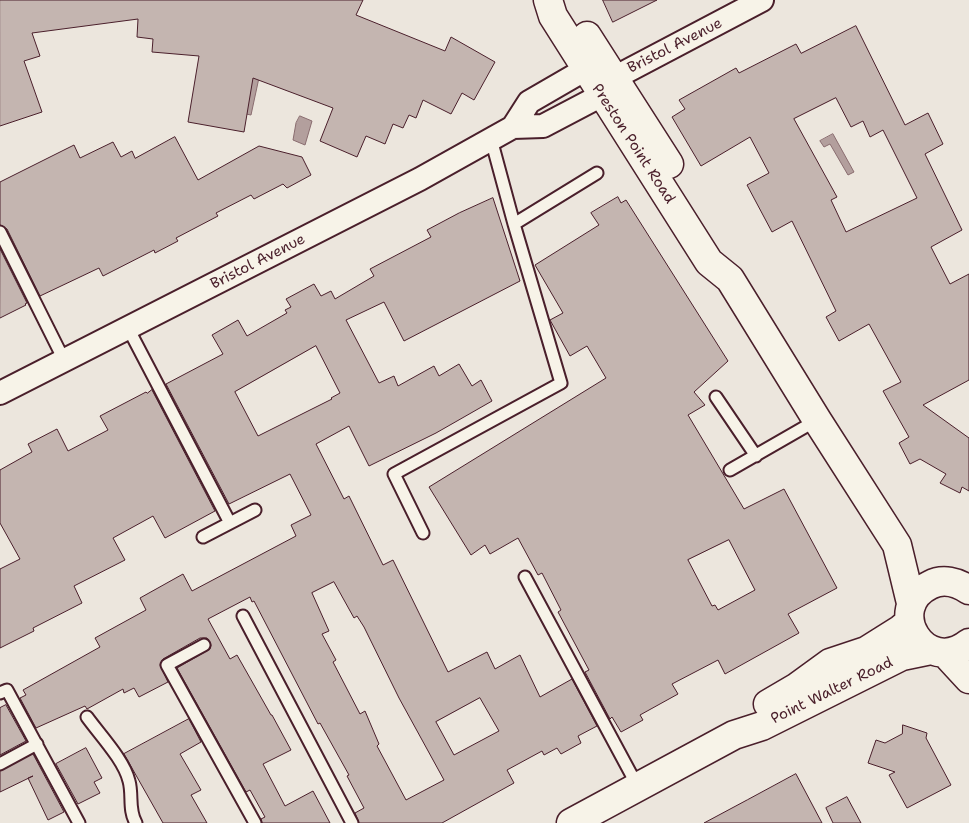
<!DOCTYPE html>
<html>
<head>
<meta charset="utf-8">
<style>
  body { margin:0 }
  canvas { display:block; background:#ece6dd }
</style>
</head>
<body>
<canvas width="969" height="823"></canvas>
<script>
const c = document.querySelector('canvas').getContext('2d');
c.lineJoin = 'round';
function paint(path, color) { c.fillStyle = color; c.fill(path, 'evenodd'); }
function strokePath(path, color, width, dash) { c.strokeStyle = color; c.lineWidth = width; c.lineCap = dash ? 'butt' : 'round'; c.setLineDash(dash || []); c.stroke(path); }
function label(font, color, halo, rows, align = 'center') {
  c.font = font + ' "Shantell Sans",sans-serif'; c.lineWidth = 4.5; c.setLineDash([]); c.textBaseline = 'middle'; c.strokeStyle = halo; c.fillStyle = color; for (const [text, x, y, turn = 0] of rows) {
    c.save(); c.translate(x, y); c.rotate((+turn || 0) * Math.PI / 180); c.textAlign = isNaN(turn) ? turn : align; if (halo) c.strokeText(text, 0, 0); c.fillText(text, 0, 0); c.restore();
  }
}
const water = new Path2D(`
  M255,57L263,59L251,115L246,114Z
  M300,116L312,121L305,145L293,140L296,123Z
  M833,134L854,172L848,175L830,144L824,147L820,141Z`);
const building = new Path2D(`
  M0,0H363L356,15L445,51L451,37L495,62L474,100L462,93L451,114L423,100L416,118L409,115L403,128L393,124L385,144L366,136L357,157L320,141L333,108L253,78L244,132L188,122L199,56L152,52L153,39L137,37L138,19L32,33L40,56L24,61L42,112L0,126Z
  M603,0H657L613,22Z
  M856,26L905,125L928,113L943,144L925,154L962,230L931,247L950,284L969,274V380L923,405L969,438V491L962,487L960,493L940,483L946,474L920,459L910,464L899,443L909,437L883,391L901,382L869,324L839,341L826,317L836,311L792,221L772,232L747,185L769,173L750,137L701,166L672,117L685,109L679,100L736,68L739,73L796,44L801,53ZM836,98L851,127L863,121L870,137L883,130L917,198L846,232L831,200L837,197L794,119Z
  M175,137L198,180L259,146L302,157L311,175L287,188L283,184L254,199L251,195L216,213L218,216L176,238L178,241L155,253L154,250L103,276L99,268L40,296L7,229L0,225V182L74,145L80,158L113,142L121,157L132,151L135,158Z
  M618,197L621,203L626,200L728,361L694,392L705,405L688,415L744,509L784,489L837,588L788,614L799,633L725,674L718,660L672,684L678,694L640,715L643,720L621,732L612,717L610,719L585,672L589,670L558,612L561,610L542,573L538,575L518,538L490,554L485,545L471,555L429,487L606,378L587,346L570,356L550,320L563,313L535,265L599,225L591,213ZM729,540L755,590L718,610L715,605L712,606L688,560Z
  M493,198L520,281L404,341L384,302L346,320L379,383L394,376L398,386L434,366L439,376L459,364L472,386L481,380L492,401L436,433L369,466L349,426L316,444L344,499L349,496L383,565L393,560L448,672L487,652L495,669L520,655L540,697L572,679L597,726L578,736L581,743L561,754L557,748L544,755L542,751L507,770L514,783L442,823H359L355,813L364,808L347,776L349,775L320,723L318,724L254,601L252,602L250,597L208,619L230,659L237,655L271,715H272L291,750L263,764L285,806L313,791L330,823H262L261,819L265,817L250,790L246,792L177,668L210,649L211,645L207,638H200L163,659L160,665L168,682L139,697L134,688L124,693L123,689L87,709L85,706L36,728L20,698L26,695L23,690L100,647L95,638L146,610L140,598L183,574L192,591L296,536L291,525L311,515L290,474L229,504L166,384L223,354L212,335L238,320L247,336L287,313L285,310L291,307L286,299L314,284L321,296L331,291L335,299L374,276L370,269L431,237L427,230L459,213ZM316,346L340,393L331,398L332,399L258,436L235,392ZM334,582L354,618L357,616L364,627L399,698L444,780L406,800L377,746L379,744L365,711L360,714L333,662L336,660L322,634L329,631L312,593ZM480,698L499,731L454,755L436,722Z
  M0,249L27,303L25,304L26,305L0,318Z
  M152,390L215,511L165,538L153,516L113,538L125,560L74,586L82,603L33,628L34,631L0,648V569L20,559L0,523V470L32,452L28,444L57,429L68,451L108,430L100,416L146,392L147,393Z
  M6,705L26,741L0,755V708Z
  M189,719L201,742L180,754L201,790L191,795L207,823H163L124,754Z
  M903,725L927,733L926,738L951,785L907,808L889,775L895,772L868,763L876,740L885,743L902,734Z
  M86,748L102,778L94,782L100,793L78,804L56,764Z
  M33,754L64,812L48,820L28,778L33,776L0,792V771Z
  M796,774L822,823H704L747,800Z
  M847,797L861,823H833L826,808Z`);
const lane = new Path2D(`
  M514,224L597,173
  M0,232L64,360
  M128,328L230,523
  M716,397L756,456
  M730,470L817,420
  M423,533L394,474L561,383L514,224L491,139
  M203,537L255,510
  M525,577L638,787
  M243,616L352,823
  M204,645L167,665L255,823
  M0,693L7,690L79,823
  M87,717C100,735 124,760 129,781C133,795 128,810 136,823
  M0,764L37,744`);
const street = new Path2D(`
  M513,127L529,102L586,69L614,78L762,0
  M0,393L420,179L513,127L543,126L602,95L611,81`);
const secondary = new Path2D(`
  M548,0L553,16L709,262L730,279L817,420L897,545L911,603
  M587,36L669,164
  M969,590C957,582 943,578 930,585C883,608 925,678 969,643
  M945,653L969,679
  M768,704L797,687L830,663L866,651L901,629L907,624L909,620
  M571,823L734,735L762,726L902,656L931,650`);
const streetNames = [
  ["Bristol Avenue",675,46,-27],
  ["Preston Point Road",633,144,57],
  ["Bristol Avenue",258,262,-27],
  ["Point Walter Road",832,691,-26]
];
paint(water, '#b39f9d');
strokePath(water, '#896c6f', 1);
paint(building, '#c4b5b0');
strokePath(building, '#4a1f2b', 1);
strokePath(lane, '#4a1f2b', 15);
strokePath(street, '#4a1f2b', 26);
strokePath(secondary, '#4a1f2b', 31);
strokePath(lane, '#f7f3e8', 11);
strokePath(street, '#f7f3e8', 22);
strokePath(secondary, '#f7f3e8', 28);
label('15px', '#4a1f2b', '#f7f3e8', streetNames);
</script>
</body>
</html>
